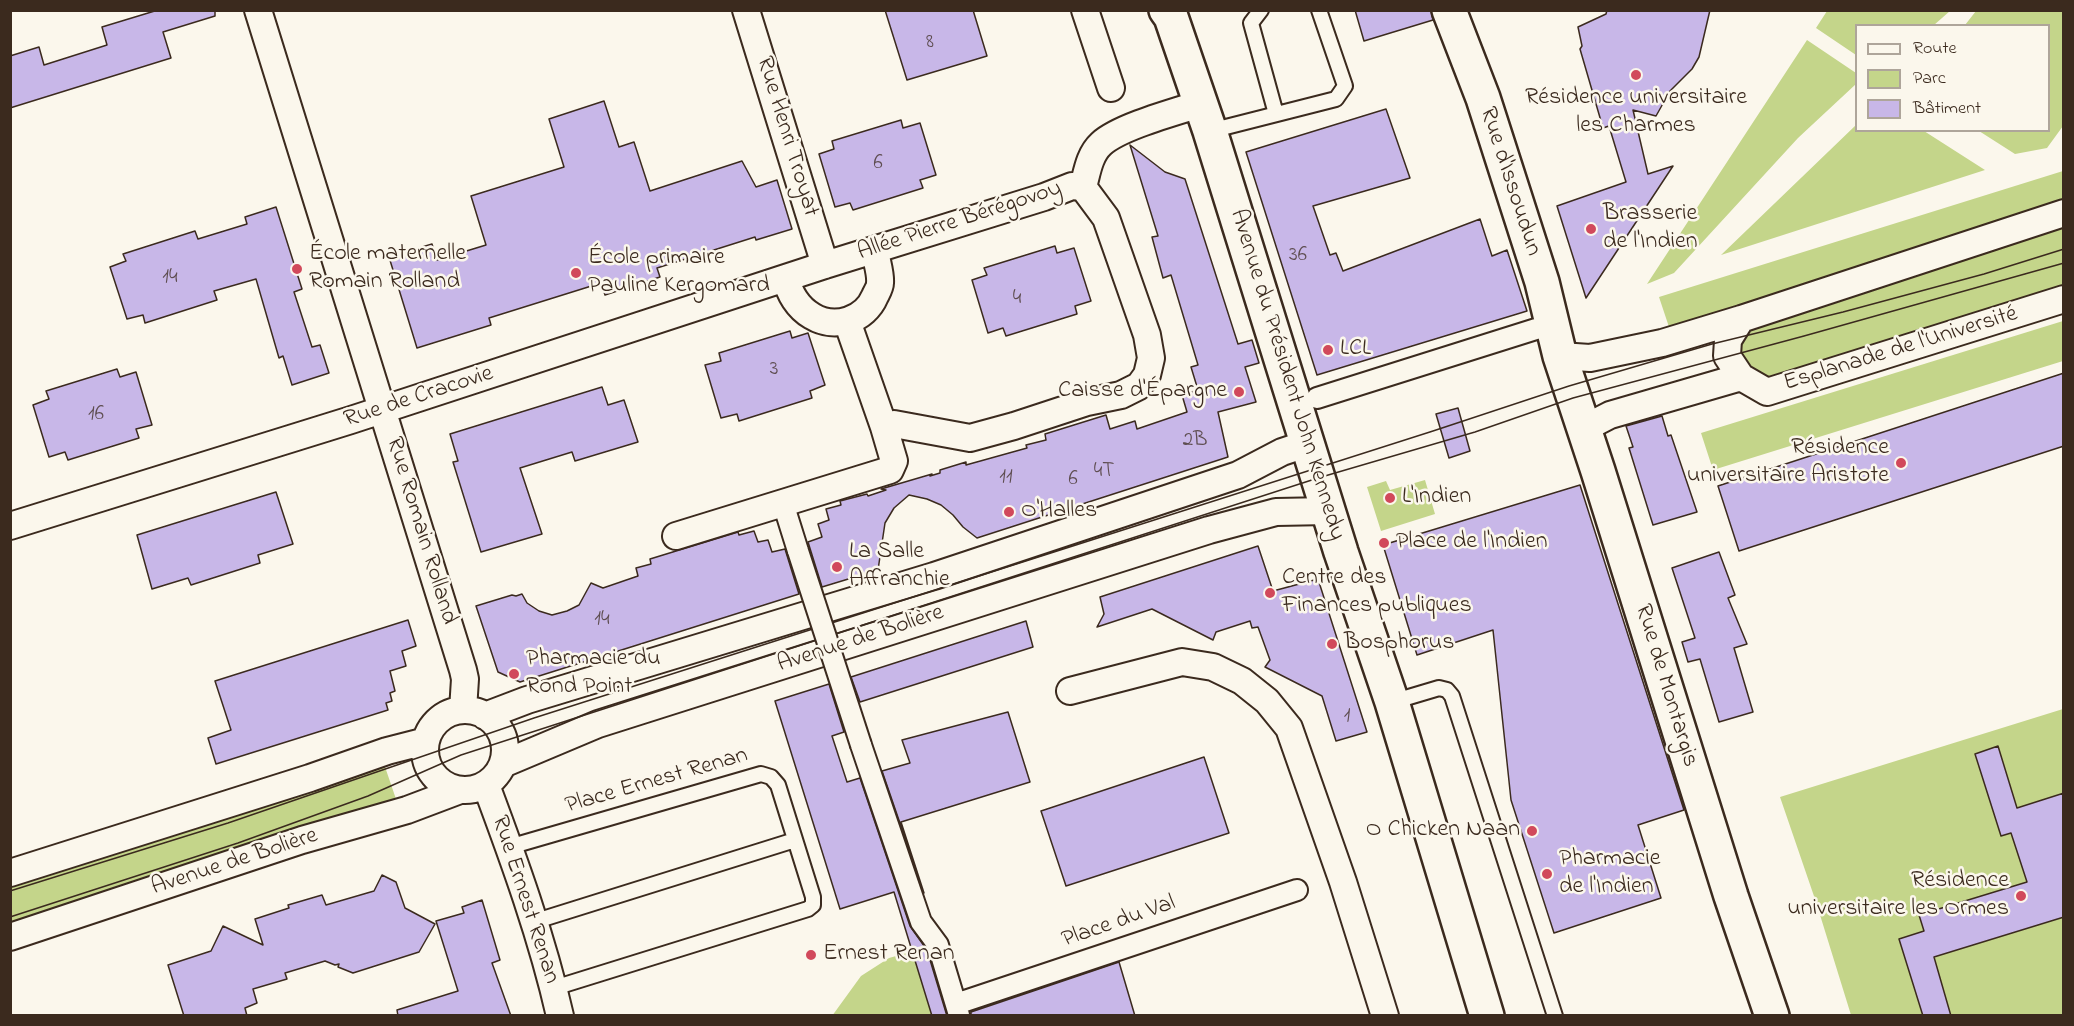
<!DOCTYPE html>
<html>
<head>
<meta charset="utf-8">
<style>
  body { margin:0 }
  #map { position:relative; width:2074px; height:1026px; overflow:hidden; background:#fbf7ec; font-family:"Indie Flower",sans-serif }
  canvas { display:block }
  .frame { position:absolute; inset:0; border:12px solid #3b2a1e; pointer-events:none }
  .legend { position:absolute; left:1855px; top:24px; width:195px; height:108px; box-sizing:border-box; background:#fbf7ec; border:2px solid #aea59a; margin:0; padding:8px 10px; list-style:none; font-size:18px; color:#3b2a1e }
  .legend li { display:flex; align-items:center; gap:12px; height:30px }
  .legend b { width:30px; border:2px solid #aea59a }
</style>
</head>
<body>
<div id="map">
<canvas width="2074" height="1026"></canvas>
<div class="frame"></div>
<ul class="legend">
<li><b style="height:8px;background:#fbf7ec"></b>Route</li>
<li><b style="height:16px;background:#c4d58a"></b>Parc</li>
<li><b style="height:16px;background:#c8b7e8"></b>Bâtiment</li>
</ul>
</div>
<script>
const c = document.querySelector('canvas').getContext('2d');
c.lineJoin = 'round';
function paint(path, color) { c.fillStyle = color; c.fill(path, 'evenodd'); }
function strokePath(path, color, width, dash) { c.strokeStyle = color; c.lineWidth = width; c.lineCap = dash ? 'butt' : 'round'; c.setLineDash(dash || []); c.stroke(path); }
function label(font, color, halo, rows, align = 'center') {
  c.font = font + ' "Indie Flower",sans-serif'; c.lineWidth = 5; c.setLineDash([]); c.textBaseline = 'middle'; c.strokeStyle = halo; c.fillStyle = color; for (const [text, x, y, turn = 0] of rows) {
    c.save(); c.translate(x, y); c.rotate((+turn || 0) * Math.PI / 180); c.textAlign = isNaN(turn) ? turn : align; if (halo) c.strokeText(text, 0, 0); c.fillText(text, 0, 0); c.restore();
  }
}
const green = new Path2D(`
  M1827,11V10L1950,11L1934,25L1856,26V55L1816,28Z
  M1976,11H2063V126L2047,148L2015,154L1979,131L2048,130V26L1965,25Z
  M1807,40L1856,73V84L1798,138L1674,273L1647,284Z
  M1856,125V130L1924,131L1985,170L1721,255Z
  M2063,171V211L1671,333L1659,297Z
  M2063,227V289L1775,379C1770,378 1764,378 1760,377C1757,376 1754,373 1752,371C1736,356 1739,337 1757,325Z
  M2063,321V361L1713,470L1701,433Z
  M1425,480L1435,514L1381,531L1367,487L1386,481L1390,490Z
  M2063,709V1015H1851L1816,902L1780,797Z
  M383,761L397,802L11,924L10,885Z
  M935,945L957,1016H832L861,976L889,958Z`);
const building = new Path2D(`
  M158,10H215V16L163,32L171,58L10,108V56L39,47L44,65L107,45L102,27Z
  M885,10H973L987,56L907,80Z
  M1355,10H1431L1433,20L1364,41Z
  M1607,10H1710L1699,57L1692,69L1670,91L1656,116L1633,110L1648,174L1673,166L1586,298L1557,206L1626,182L1609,126L1603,128L1580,49L1582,46L1578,27L1606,14Z
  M604,101L619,147L634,142L650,191L742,161L756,187L777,180L792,229L756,240L755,237L657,268L660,277L605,295L601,283L489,318L491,325L417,348L389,257L432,244L437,260L486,245L471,196L564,167L549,119Z
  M1386,109L1410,178L1313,206L1330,255L1336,253L1343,271L1480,219L1492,256L1507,250L1527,311L1317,375L1246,152Z
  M901,120L903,128L920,123L936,175L920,180L923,188L853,210L850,203L835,207L819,154L834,149L832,141Z
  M1130,145L1165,172L1185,179L1238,344L1252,340L1259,363L1245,367L1256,402L1218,412L1228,457L977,538L963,527L953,515L941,505L927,499L909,495L894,508L885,523L878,570L822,587L808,542L822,537L818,524L829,520L826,509L841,505L840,501L867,494L868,496L886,490L881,489L932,474L930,476L940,473V470L966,462V465L1027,448L1026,445L1046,440L1045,434L1106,415L1110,429L1135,421L1137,429L1187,412L1182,395L1198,390L1191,367L1198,365L1171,275L1163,278L1152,237L1158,236Z
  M276,207L302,289L294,292L312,347L320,345L329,373L292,385L283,356L279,358L256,279L214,291L217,300L145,323L143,315L127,319L110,267L126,261L123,254L195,231L198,239L247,224L245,217Z
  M1055,246L1057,253L1074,248L1091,301L1075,306L1077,314L1006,336L1003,328L988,333L972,280L987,275L984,268Z
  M790,331L792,338L808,333L825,385L810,391L812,398L739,421L737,414L721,418L705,365L721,361L719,353Z
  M117,369L120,377L136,372L152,425L136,429L139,438L68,460L65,452L49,457L33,405L49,399L46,391Z
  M2064,373V446L1739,551L1718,486Z
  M602,387L608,405L624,400L638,442L575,461L572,452L520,468L542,534L481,552L453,462L458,461L450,434Z
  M1458,408L1470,451L1449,458L1436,414Z
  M1662,416L1668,436L1671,435L1697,512L1653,525L1629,448L1633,447L1626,426Z
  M1580,485L1684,810L1638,825L1661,898L1554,933L1511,800L1493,630L1417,655L1383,545Z
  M276,492L293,544L258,555L260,563L191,585L188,578L152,589L137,535Z
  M754,531L758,542L768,540L772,552L785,549L799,594L520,682L498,672L476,606L512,595L516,596L522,594L527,603L539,611L552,615L567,611L579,605L591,583L603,588L638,576L636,568L651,564L650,559L738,532L739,535Z
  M1258,546L1273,591L1318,579L1367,732L1336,741L1322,696L1265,667L1270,660L1258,627L1252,628L1250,621L1216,632L1213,640L1152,609L1097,627L1104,614L1100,597Z
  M1719,552L1735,595L1728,598L1747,644L1734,648L1753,712L1719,722L1700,659L1688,662L1682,642L1695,638L1672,568Z
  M408,620L416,646L402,651L406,666L390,671L395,691L390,693L392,701L386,703L388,710L216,764L208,738L231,730L215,681Z
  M1026,621L1033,647L860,702L851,677Z
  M829,684L844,732L832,736L847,782L860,778L910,926L927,950L947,1016H932L894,892L840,909L775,701Z
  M1008,712L1030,782L901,822L924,893L882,771L910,763L902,740Z
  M1998,746L2017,808L2064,793V917L1934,957L1951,1016H1923L1899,939L1924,931L1919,915L2027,882L2011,833L2001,836L1975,754Z
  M1204,757L1229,833L1066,886L1041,811Z
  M382,875L396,882L405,908L435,924L419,952L353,973L338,967L339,964L335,965L325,961L285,973L287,979L253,989L257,1003L245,1008L247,1016H184L168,965L211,951L223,926L263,945L255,919L289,908L288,905L322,895L326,905L374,891Z
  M482,900L500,960L492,963L511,1016H398L397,1010L458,991L436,921L464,913L462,907Z
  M1119,962L1135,1016H971V1012Z`);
const service = new Path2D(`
  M1261,10L1251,23L1276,114
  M1210,131L1336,99L1345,86L1319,10
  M1392,702L1439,688L1447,690L1452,696L1555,1016
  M509,847L761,774L771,777L778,785L813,897V905L808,909L554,988
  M533,922L795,840`);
const pedestrian = new Path2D(`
  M1317,398L1536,329
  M783,503L798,551
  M861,745L921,922L938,945L959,1015
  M956,1004L1297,890`);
const minor = new Path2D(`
  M258,10L463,670L465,679L463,710
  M746,10L825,265
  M1085,10L1111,88
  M1083,187C1087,173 1089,155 1101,144C1119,127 1175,112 1200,104
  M786,278C789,293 798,308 812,316C835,330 865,320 875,296C877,292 880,287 880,283C881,273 876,260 875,250
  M1560,356L1590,358L1662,343L1741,319L2064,213
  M1741,377L1727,356L1728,340L1741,319
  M1583,429L1610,415L1741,377L1767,392L2064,299
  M10,526L351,420L825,265L1044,197L1072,186L1083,187L1106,218L1147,335L1151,358L1147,375L1139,386L1121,395L1087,402L1014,426L970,438L894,424L884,427
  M676,536L890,470L894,461L884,427L847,321
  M1070,691L1182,662L1213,667L1242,681L1267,701L1289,728L1343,882L1385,1016
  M425 750a40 40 0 1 1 80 0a40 40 0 1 1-80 0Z
  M485,716L527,700L934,576L1238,475L1282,452L1306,444
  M503,764L598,724L1209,530L1276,512L1329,511
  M486,785C514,860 542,937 560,1016
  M10,873L310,778L387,751L426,741
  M10,937L302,840L407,810L460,790`);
const primary = new Path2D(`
  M1166,10L1171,17L1210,131L1341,552L1392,702L1487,1016
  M1449,10L1483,98L1542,282L1560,356L1598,471L1731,896L1772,1016`);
const tram = new Path2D(`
  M10,891L228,823L534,718L1433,431L1569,386L1712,344L1843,312L1984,274L2064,249
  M10,917L238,843L368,796L461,755L1318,478L1475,432L1573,398L1804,336L2064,263`);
const pedestrianBridge = new Path2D(`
  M798,551L861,745`);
const markers = [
  [1636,75,6,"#d1495b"],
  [1591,229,6,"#d1495b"],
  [297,269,6,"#d1495b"],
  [576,273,6,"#d1495b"],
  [1328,350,6,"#d1495b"],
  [1239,392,6,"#d1495b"],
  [1901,463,6,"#d1495b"],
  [1390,498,6,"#d1495b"],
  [1009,512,6,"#d1495b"],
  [1384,543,6,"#d1495b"],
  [837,567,6,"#d1495b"],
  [1270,593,6,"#d1495b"],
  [1332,644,6,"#d1495b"],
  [514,674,6,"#d1495b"],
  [1532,831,6,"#d1495b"],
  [1547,874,6,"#d1495b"],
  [2021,896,6,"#d1495b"],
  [811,955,6,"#d1495b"]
];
const numberNames = [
  ["8",930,44],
  ["6",878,165],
  ["36",1298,257],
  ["14",170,279],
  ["4",1017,300],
  ["3",774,371],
  ["16",96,416],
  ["2B",1195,442],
  ["4T",1104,473],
  ["11",1006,479],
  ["6",1073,481],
  ["14",602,621],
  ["1",1347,718]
];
const poiNames = [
  ["Résidence universitaire",1636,99,"center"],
  ["les Charmes",1636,127,"center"],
  ["Brasserie",1603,215],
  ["de l'Indien",1603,243],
  ["École maternelle",309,255],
  ["Romain Rolland",309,283],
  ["École primaire",588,259],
  ["Pauline Kergomard",588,287],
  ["LCL",1340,350],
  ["Caisse d'Épargne",1227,392,"right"],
  ["Résidence",1889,449,"right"],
  ["universitaire Aristote",1889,477,"right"],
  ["L'Indien",1402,498],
  ["O'Halles",1021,512],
  ["Place de l'Indien",1396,543],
  ["La Salle",849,553],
  ["Affranchie",849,581],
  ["Centre des",1282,579],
  ["Finances publiques",1282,607],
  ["Bosphorus",1344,644],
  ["Pharmacie du",526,660],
  ["Rond Point",526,688],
  ["O Chicken Naan",1520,831,"right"],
  ["Pharmacie",1559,860],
  ["de l'Indien",1559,888],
  ["Résidence",2009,882,"right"],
  ["universitaire les Ormes",2009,910,"right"],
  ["Ernest Renan",823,955]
];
const streetNames = [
  ["Rue Henri Troyat",786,137,73],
  ["Rue d'Issoudun",1509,182,72],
  ["Allée Pierre Bérégovoy",960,222,-18],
  ["Esplanade de l'Université",1901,350,-17],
  ["Avenue du Président John Kennedy",1286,375,73],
  ["Rue de Cracovie",419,398,-18],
  ["Rue Romain Rolland",420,531,73],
  ["Avenue de Bolière",861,640,-18],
  ["Rue de Montargis",1665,686,73],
  ["Place Ernest Renan",657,782,-16],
  ["Avenue de Bolière",235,863,-18],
  ["Rue Ernest Renan",524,900,72],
  ["Place du Val",1119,923,-19]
];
paint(green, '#c4d58a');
paint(building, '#c8b7e8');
strokePath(building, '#3b2a1e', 1.5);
strokePath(service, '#3b2a1e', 18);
strokePath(pedestrian, '#3b2a1e', 24);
strokePath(minor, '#3b2a1e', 30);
strokePath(primary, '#3b2a1e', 38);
strokePath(service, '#fbf7ec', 14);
strokePath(pedestrian, '#fbf7ec', 20);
strokePath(minor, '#fbf7ec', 26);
strokePath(primary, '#fbf7ec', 33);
strokePath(tram, '#3b2a1e', 1.5);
strokePath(pedestrianBridge, '#3b2a1e', 24, []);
strokePath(pedestrianBridge, '#fbf7ec', 20);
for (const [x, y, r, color] of markers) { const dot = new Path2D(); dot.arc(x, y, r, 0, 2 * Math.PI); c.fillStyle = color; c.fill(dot); strokePath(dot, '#fbf7ec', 2); }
label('21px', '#5e4d50', null, numberNames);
label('24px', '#3b2a1e', '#fbf7ec', poiNames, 'left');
label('24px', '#3b2a1e', '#fbf7ec', streetNames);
</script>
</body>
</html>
